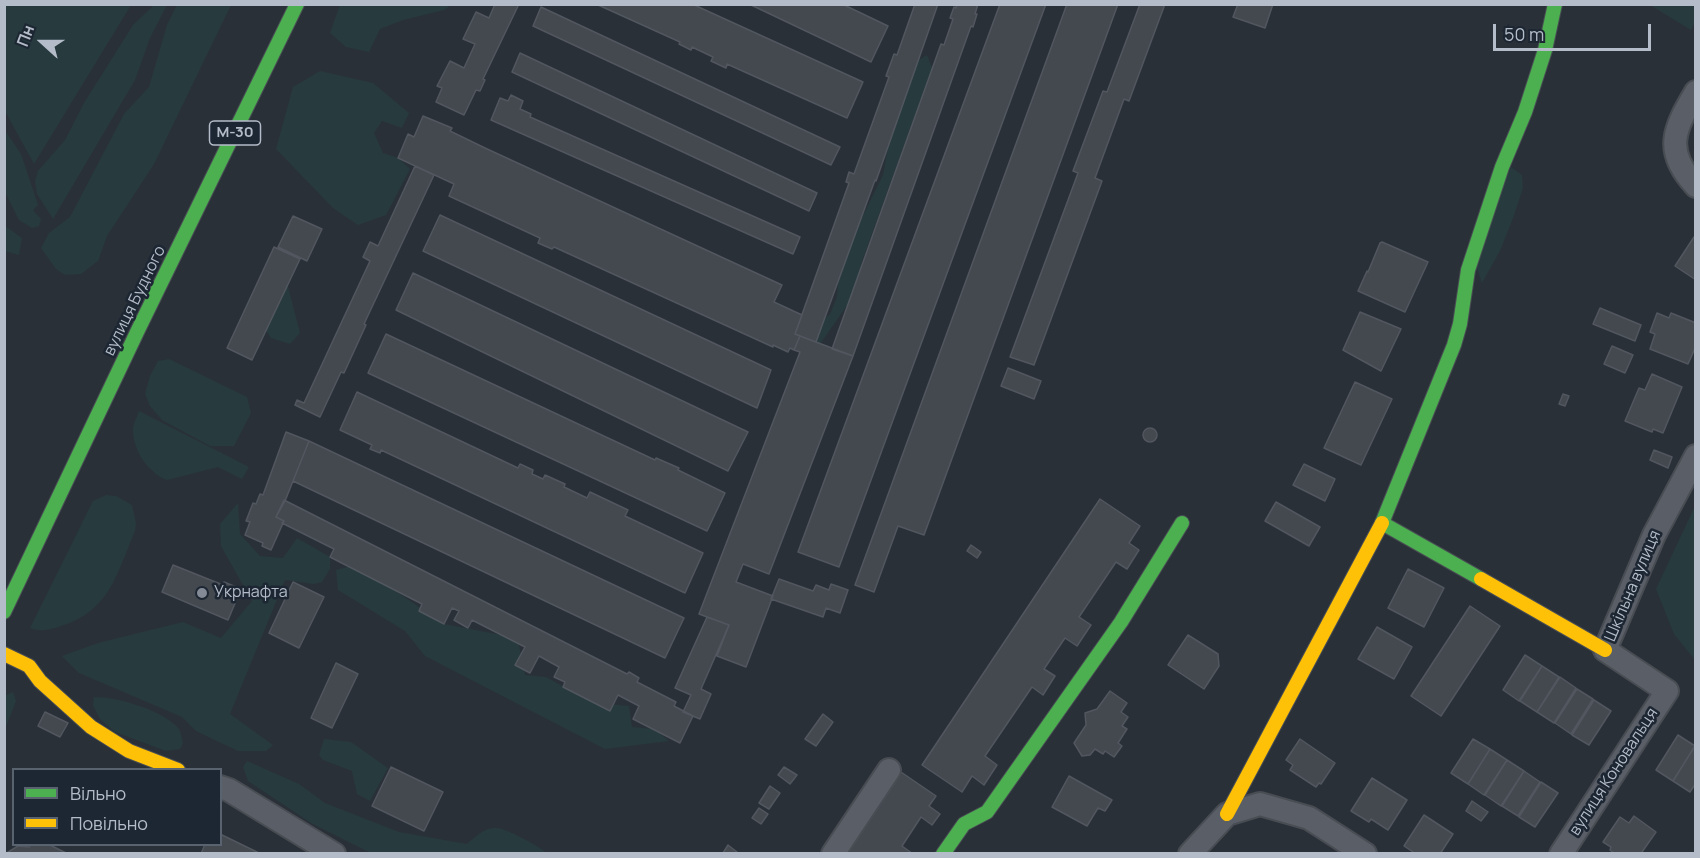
<!DOCTYPE html>
<html>
<head>
<meta charset="utf-8">
<style>
  body { margin:0 }
  #map { position:relative; width:1700px; height:858px; overflow:hidden; background:#2a3038; font-family:Manrope,sans-serif }
  canvas { display:block }
  .frame { position:absolute; inset:0; border:6px solid #b4bcc9; pointer-events:none }
  .legend { position:absolute; left:12px; top:768px; width:210px; height:78px; box-sizing:border-box; background:#1d2633; border:2px solid #59626f; margin:0; padding:8px 10px; list-style:none; font-size:18px; color:#b4bcc9 }
  .legend li { display:flex; align-items:center; gap:12px; height:30px }
  .legend b { width:30px; border:2px solid #59626f }
  .north { position:absolute; left:12px; top:12px; width:60px; height:60px; -webkit-text-stroke:4px #1d2633; paint-order:stroke; rotate:291deg; font-size:16px; font-weight:700; line-height:24px; text-align:center; color:#b4bcc9 }
  .north::after { content:''; display:block; margin:auto; width:21px; height:27px; background:#b4bcc9; clip-path:polygon(50% 0,100% 100%,50% 72%,0 100%) }
  .scale { position:absolute; left:1493px; top:24px; width:158px; height:27px; box-sizing:border-box; border:3px solid #b4bcc9; border-top:0; padding-left:8px; font-size:18px; line-height:21px; white-space:nowrap; color:#b4bcc9; -webkit-text-stroke:4px #1d2633; paint-order:stroke }
</style>
</head>
<body>
<div id="map">
<canvas width="1700" height="858"></canvas>
<div class="frame"></div>
<ul class="legend">
<li><b style="height:8px;background:#4caf50"></b>Вільно</li>
<li><b style="height:8px;background:#ffc107"></b>Повільно</li>
</ul>
<div class="north">Пн</div>
<div class="scale">50 m</div>
</div>
<script>
const c = document.querySelector('canvas').getContext('2d');
c.lineJoin = 'round';
function paint(path, color) { c.fillStyle = color; c.fill(path, 'evenodd'); }
function strokePath(path, color, width, dash) { c.strokeStyle = color; c.lineWidth = width; c.lineCap = dash ? 'butt' : 'round'; c.setLineDash(dash || []); c.stroke(path); }
function label(font, color, halo, rows, align = 'center') {
  c.font = font + ' Manrope,sans-serif'; c.lineWidth = 5; c.setLineDash([]); c.textBaseline = 'middle'; c.strokeStyle = halo; c.fillStyle = color; for (const [text, x, y, turn = 0] of rows) {
    c.save(); c.translate(x, y); c.rotate((+turn || 0) * Math.PI / 180); c.textAlign = isNaN(turn) ? turn : align; if (halo) c.strokeText(text, 0, 0); c.fillText(text, 0, 0); c.restore();
  }
}
const green = new Path2D(`
  M4,5H131L34,164L5,111Z
  M152,5H167L150,38L135,80L53,219L37,194L35,181L38,171L65,140L84,103L133,25L152,7Z
  M177,5H231L154,164L107,236L98,261L81,274L65,275L56,269L41,248L49,233L70,217L124,114L149,87L167,25Z
  M340,5V4L451,5L444,10L403,20L380,29L369,52L346,47L330,33Z
  M1650,5H1695V22L1691,30Z
  M927,55L932,68L861,264L860,285L857,291L818,347H808L805,336L830,314L837,297L840,262L883,175L893,121L914,63Z
  M320,71L373,83L409,113L402,128L382,121L374,133L383,153L398,158L410,169L386,215L358,225L333,208L276,149L293,87Z
  M4,129L21,154L38,205L33,210L41,219L39,226L32,228L19,220L5,192Z
  M1511,167L1522,175L1523,188L1513,218L1500,251L1482,283L1473,257Z
  M5,226L22,238L19,255L5,251Z
  M287,283L300,333L290,344L271,338L264,327Z
  M169,359L247,397L251,413L234,446H210L162,420L150,406L145,394L150,376L158,361Z
  M139,411L249,467L242,479L218,467L167,480C148,473 133,450 133,430C133,424 137,417 139,411Z
  M106,495L116,496L132,505L136,523L135,531C117,573 110,611 61,626C50,630 41,632 30,628L93,501Z
  M238,503L240,534L260,556L283,558L297,538L330,557V569L322,582L314,584L285,580L230,714L273,745L266,751H238L196,731L182,717L79,673L62,656L98,643L183,622L221,638L252,601L221,546L220,524Z
  M1695,506V660L1674,634L1656,589Z
  M351,566L366,571L444,624L507,636L519,645L525,675L546,677L582,697L601,677L609,704L629,706L632,727L654,729L669,741L605,749L425,656L405,631L338,590L336,570Z
  M13,692L16,701L5,729V696Z
  M94,697C117,697 164,710 179,729C181,732 182,739 183,743L180,749L166,751L115,732L100,719L93,705Z
  M324,739L351,742L388,768L370,801L357,794L352,771L323,760L319,755Z
  M247,761L299,784L325,803L399,832L467,844C475,837 485,827 496,828C507,828 538,846 547,853H371L311,823L248,781L243,767Z`);
const building = new Path2D(`
  M495,4H519L483,79L485,80L480,91L476,90L464,115L436,102L442,88L437,86L450,61L464,68L475,44L463,39L476,12L489,18Z
  M596,4H692L863,82L847,118L727,64L726,68L711,61L713,57L692,47L691,50L679,44L680,42Z
  M749,4H842L888,26L871,62Z
  M915,4H938L876,181L875,180L816,342L795,334L849,183L846,182L849,172L854,174L889,77L886,76L894,54L897,55Z
  M957,4H978L975,14H977L973,27L971,26L853,356L832,349L941,44L944,45L953,19L950,18L954,7L956,8Z
  M1000,4H1046L839,567L798,552Z
  M1067,4H1118L924,535L898,526L874,592L855,585Z
  M1140,4H1165L1129,101L1124,99L1095,178L1102,181L1034,365L1010,357L1078,173L1073,171L1103,91L1107,92Z
  M1238,4H1273L1265,28L1233,17Z
  M541,7L840,147L831,165L533,26Z
  M520,53L817,193L809,211L512,72Z
  M511,95L523,101L520,109L531,114L530,117L800,237L793,254L491,120L500,98L508,101Z
  M423,116L452,128L450,131L485,148L782,285L774,302L802,315L795,334L800,336L794,350L790,348L788,352L773,345V347L554,247L552,249L538,243L540,238L449,196L454,184L398,158L408,134L414,137Z
  M415,166L434,175L364,324L366,325L344,373L341,372L320,417L295,405L297,400L304,403L370,261L363,257L370,242L378,246Z
  M440,215L771,370L757,408L423,251Z
  M293,216L322,229L307,261L278,247Z
  M1694,237L1696,239V280L1675,266Z
  M1382,242L1428,262L1405,312L1358,291L1367,271L1368,272L1380,243Z
  M274,247L300,259L252,360L227,348Z
  M413,273L748,432L728,471L396,310Z
  M1600,308L1641,325L1635,341L1593,324Z
  M1360,312L1401,329L1381,371L1343,350Z
  M1657,313L1669,318L1671,313L1696,323V346L1688,364L1650,349L1655,334L1650,332Z
  M386,334L655,460L656,458L679,468L678,470L725,493L707,531L368,373Z
  M800,336L853,356L769,574L743,564L736,582L773,596L746,667L717,656L729,625L699,614L800,352L794,350Z
  M1612,346L1633,355L1625,373L1604,364Z
  M1008,368L1041,381L1034,399L1001,386Z
  M1652,374L1682,387L1663,433L1653,429L1652,432L1625,421L1639,388L1645,390Z
  M1355,382L1392,399L1361,465L1324,448Z
  M357,392L518,468L520,464L533,470L532,474L543,479L545,475L565,484L564,487L587,498L590,492L628,510L625,516L703,553L685,593L381,450L380,453L370,449L372,445L340,430Z
  M1563,394L1569,396L1565,406L1559,404Z
  M1143 435a7 7 0 1 1 14 0a7 7 0 1 1-14 0Z
  M286,432L309,441L285,501L276,517L284,521L271,550L262,546L263,543L245,535L250,522L246,521L253,503L256,504L260,494L263,495Z
  M309,441L684,618L665,658L293,481Z
  M1654,450L1672,457L1668,468L1650,460Z
  M1304,464L1335,479L1325,501L1293,485Z
  M1100,499L1140,526L1129,543L1139,550L1127,569L1116,562L1079,617L1091,625L1077,646L1065,638L1044,669L1055,676L1043,695L1032,687L985,756L997,765L984,785L972,776L962,792L922,765Z
  M284,500L627,674L629,672L639,678L637,682L676,702L674,706L693,716L680,743L633,719L639,706L618,695L610,711L563,687L565,682L554,677L559,667L539,656L530,673L515,665L525,647L472,620L468,628L454,620L459,611L452,608L444,624L419,611L422,604L330,557L334,549L282,523L284,521L276,517Z
  M1276,502L1320,527L1309,546L1265,521Z
  M971,545L981,552L977,558L967,551Z
  M173,565L223,585L224,582L241,589L228,620L162,592Z
  M1408,569L1444,588L1424,627L1388,608Z
  M779,579L813,591L816,585L829,590L831,584L848,590L840,613L826,608L823,617L771,599Z
  M293,582L324,597L299,648L269,633Z
  M1470,606L1500,626L1441,716L1411,696Z
  M707,617L729,625L701,689L711,694L700,719L683,712L691,695L675,688Z
  M1377,627L1412,647L1394,679L1358,659Z
  M1188,635L1218,654L1219,666L1204,689L1168,665Z
  M1525,655L1542,666L1519,701L1503,690Z
  M336,663L358,674L332,728L311,718Z
  M1542,666L1559,677L1537,712L1520,701Z
  M1560,677L1576,688L1554,723L1537,712Z
  M1577,689L1593,699L1571,734L1555,723Z
  M1110,691L1127,703L1121,712L1128,717L1122,726L1127,729L1118,743L1122,746L1114,757L1105,751L1103,754L1095,749L1090,755L1082,756L1074,743L1086,725L1085,713L1097,709Z
  M1594,700L1611,711L1589,745L1572,735Z
  M45,712L68,723L60,737L38,726Z
  M823,714L833,722L816,746L805,739Z
  M1678,735L1695,746L1673,781L1656,770Z
  M1300,739L1335,763L1321,784L1319,783L1316,787L1290,770L1293,765L1286,760Z
  M1473,739L1490,749L1468,784L1451,773Z
  M1695,746L1696,783L1690,792L1673,781Z
  M1490,749L1507,760L1484,795L1468,784Z
  M1507,760L1524,771L1501,806L1485,795Z
  M391,767L443,792L424,831L372,806Z
  M784,767L797,775L790,784L778,775Z
  M898,770L936,796L929,806L940,814L932,825L921,817L902,846L913,854H842Z
  M1524,771L1540,782L1518,816L1502,806Z
  M1069,776L1112,800L1105,811L1098,808L1087,826L1052,807Z
  M1372,778L1407,800L1388,830L1371,819L1369,822L1351,811Z
  M1541,782L1558,793L1535,827L1519,817Z
  M770,786L780,793L769,809L759,803Z
  M1472,801L1488,812L1481,821L1466,811Z
  M759,808L768,814L761,824L752,818Z
  M1424,815L1453,834L1440,854H1416L1404,846Z
  M1634,816L1656,832L1642,852L1644,854H1615L1610,850L1611,847L1603,842L1620,817L1629,823Z
  M220,834L261,854H201L205,844H220Z
  M31,844H48L68,854H5L18,846L29,847Z
  M728,845L737,852L736,854L723,853Z`);
const street = new Path2D(`
  M1696,92C1674,129 1663,151 1696,186
  M220,787L229,790L334,854
  M833,854L889,770
  M1190,854L1227,814L1260,804L1309,818L1365,854
  M1561,854L1667,691L1605,650L1654,535L1696,456`);
const fast = new Path2D(`
  M1481,579L1382,523L1454,345L1460,324L1468,270L1502,167L1525,112L1545,50L1555,4
  M4,612L138,330L297,4
  M943,854L964,824L987,812L1121,622L1182,523`);
const slow = new Path2D(`
  M1481,579L1605,650
  M4,654L29,666L40,681L91,727L129,751L178,770
  M1227,814L1382,523`);
const markers = [
  [202,593,6,"#848b96"]
];
const shields = [
  [235,133,51]
];
const shieldNames = [
  ["М-30",235,133]
];
const streetNames = [
  ["вулиця Будного",135,301,-64],
  ["Шкільна вулиця",1633,586,-67],
  ["вулиця Коновальця",1614,772,-57]
];
const poiNames = [
  ["Укрнафта",214,593]
];
paint(green, '#273a3e');
paint(building, '#444950');
strokePath(building, '#52575f', 1.5);
strokePath(street, '#484c53', 26);
strokePath(fast, '#484c53', 16);
strokePath(slow, '#484c53', 16);
strokePath(street, '#5a5e66', 22);
strokePath(fast, '#4caf50', 14);
strokePath(slow, '#ffc107', 14);
for (const [x, y, r, color] of markers) { const dot = new Path2D(); dot.arc(x, y, r, 0, 2 * Math.PI); c.fillStyle = color; c.fill(dot); strokePath(dot, '#1d2633', 2); }
for (const [x, y, w] of shields) { const box = new Path2D(); box.roundRect(x - w / 2, y - 12, w, 24, 4.5); c.fillStyle = '#1d2633'; c.fill(box); strokePath(box, '#b4bcc9', 1.5); }
label('bold 15px', '#b4bcc9', null, shieldNames);
label('16px', '#b4bcc9', '#1d2633', streetNames);
label('16px', '#b4bcc9', '#1d2633', poiNames, 'left');
</script>
</body>
</html>
